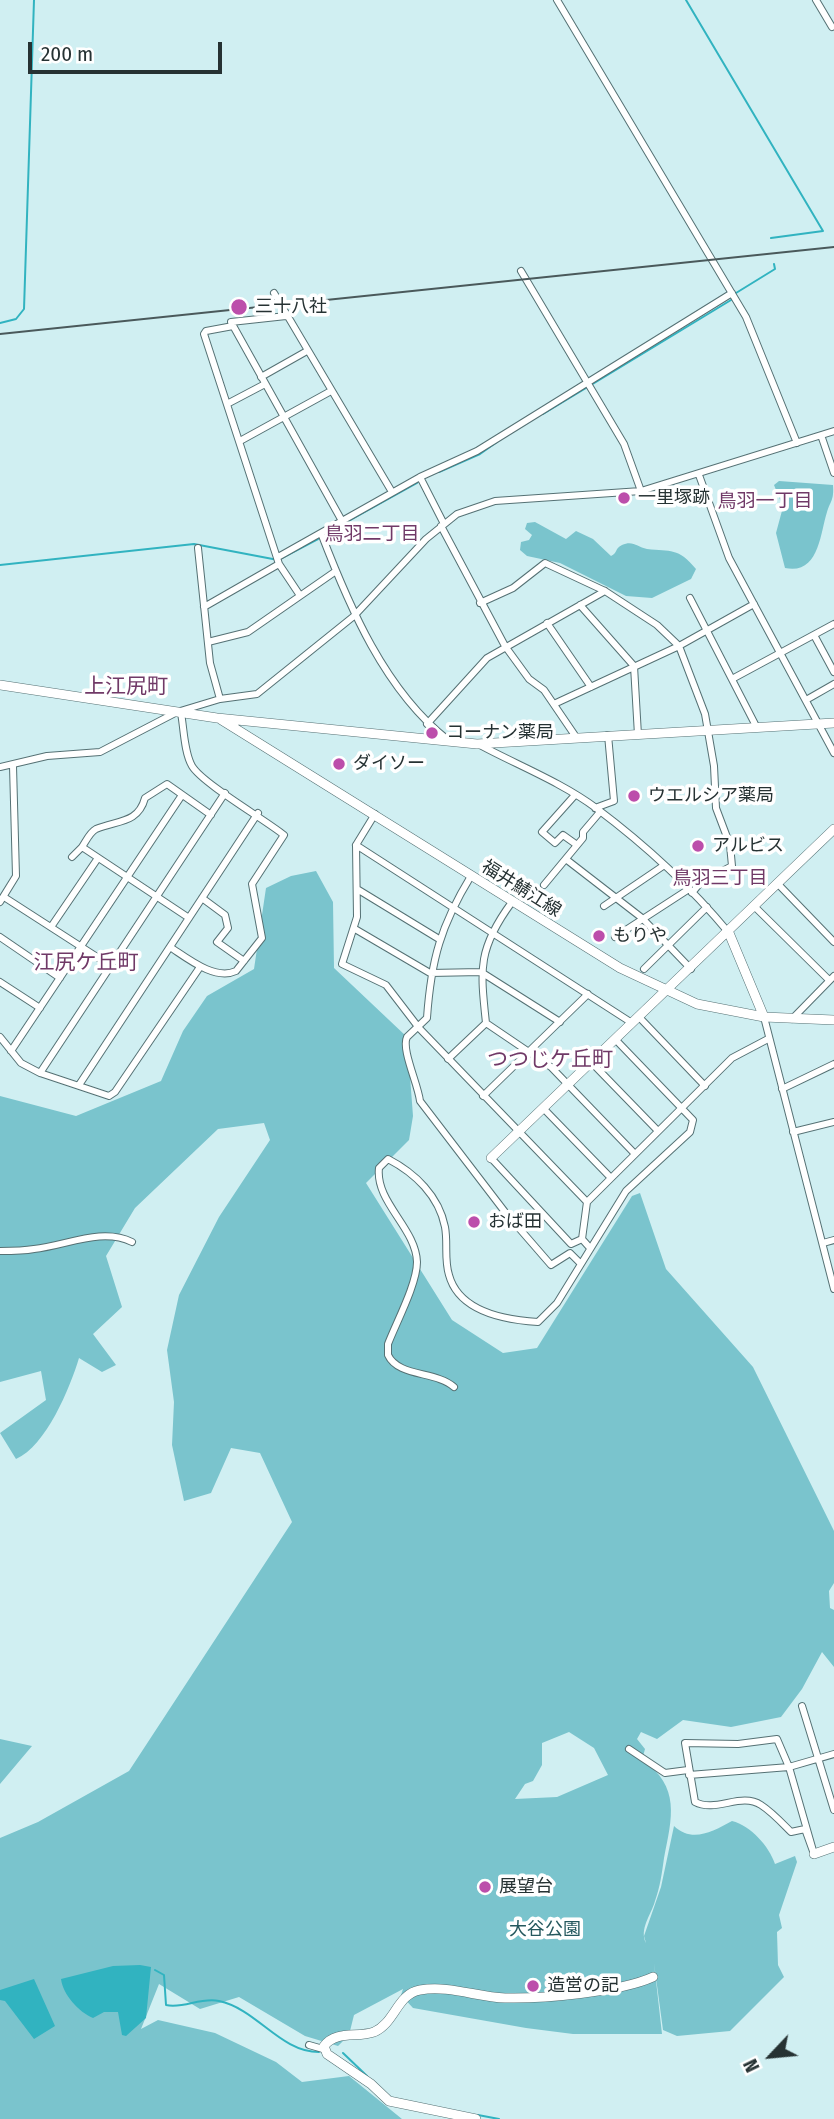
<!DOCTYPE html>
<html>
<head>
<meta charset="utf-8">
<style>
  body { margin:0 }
  #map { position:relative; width:834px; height:2119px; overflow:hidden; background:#d0eff2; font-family:"Fira Sans Condensed",sans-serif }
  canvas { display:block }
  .north { position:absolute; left:736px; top:2021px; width:70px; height:70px; -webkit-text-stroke:5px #fff; paint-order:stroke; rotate:244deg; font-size:19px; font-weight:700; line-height:28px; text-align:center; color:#263233 }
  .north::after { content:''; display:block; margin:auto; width:24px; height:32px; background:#263233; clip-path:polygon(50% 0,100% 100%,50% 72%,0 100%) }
  .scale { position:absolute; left:28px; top:42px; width:194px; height:32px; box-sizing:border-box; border:4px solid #263233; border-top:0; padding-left:9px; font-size:21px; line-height:24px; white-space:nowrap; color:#263233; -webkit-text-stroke:5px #fff; paint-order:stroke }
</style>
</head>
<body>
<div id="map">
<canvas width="834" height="2119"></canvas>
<div class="north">N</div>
<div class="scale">200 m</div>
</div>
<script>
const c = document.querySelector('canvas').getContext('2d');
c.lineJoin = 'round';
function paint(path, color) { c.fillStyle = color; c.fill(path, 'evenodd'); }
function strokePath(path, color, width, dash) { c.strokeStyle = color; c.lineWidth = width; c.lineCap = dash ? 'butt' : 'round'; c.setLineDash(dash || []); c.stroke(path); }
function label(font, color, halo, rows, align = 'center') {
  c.font = font + ' "Fira Sans Condensed","Noto Sans JP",sans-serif'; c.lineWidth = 7; c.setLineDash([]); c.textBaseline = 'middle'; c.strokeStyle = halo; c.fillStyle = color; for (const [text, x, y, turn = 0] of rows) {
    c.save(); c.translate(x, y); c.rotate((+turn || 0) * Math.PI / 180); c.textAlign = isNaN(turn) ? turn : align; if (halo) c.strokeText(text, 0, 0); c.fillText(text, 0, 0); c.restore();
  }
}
const green = new Path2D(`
  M779,481L833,485C834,500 831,500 827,512C820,534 819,575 785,568L776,533L783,507L774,485Z
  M535,522L566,539L576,531L593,539L611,556C618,553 614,549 622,545C633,540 637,547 647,549C671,552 678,547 696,569L691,579L652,598L626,596L560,563L527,556L520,550L521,542L529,540L532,535L525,529L527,523Z
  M316,871L333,902L334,968L407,1037L413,1116L409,1140L366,1183L452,1320L503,1353L537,1348L632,1196L640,1193L666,1269L753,1367L834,1531V1583L829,1591L830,1608L834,1610V1667L822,1652L802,1689L781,1717L731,1727L683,1720L657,1739L641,1732L637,1739L645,1749L642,1760C681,1786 672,1818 664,1858C662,1873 660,1887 655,1901C651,1915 639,1929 646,1943L644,1936L661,1887L674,1826C692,1843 712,1832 732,1821C751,1826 769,1846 775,1864L795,1856L797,1862L779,1915L782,1928L777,1932L778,1965L784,1977L730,2031L677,2036L663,2030L654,1963L662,2034H573L526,2028L413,2008L401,1995L403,1989L354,2015L349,2035L338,2046L305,2036L239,1997L200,2009L159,1984L141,2029L158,2020L215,2033L276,2062L302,2082L349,2076L402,2119H0V1838L38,1822L129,1771L292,1522L260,1453L231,1448L211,1493L184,1501L172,1445L174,1402L167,1350L179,1295L219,1217L270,1140L264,1123L218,1129L135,1208L106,1256L122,1307L93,1334L116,1365L102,1372L79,1358C70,1388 46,1446 16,1459L0,1433L46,1400L41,1371L0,1382V1096L76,1116L161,1081L183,1031L207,996L254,969L266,888L291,876ZM569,1732L594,1748L608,1775L557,1797L515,1799L525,1784L533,1781L542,1765V1743Z
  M0,1739L32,1746L0,1784Z`);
const water = new Path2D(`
  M140,1965L151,1967L146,2018L126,2036L122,2035L118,2012H104L93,2018C79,2012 63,1995 61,1979L113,1966Z
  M34,1979L55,2026L34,2039L5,2001L0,2000V1990Z`);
const stream = new Path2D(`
  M686,0L823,231L771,238
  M736,293L775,269L774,264
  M0,323L16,319L24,309L34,0
  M591,385L731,300
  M543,414L586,388
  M439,472L480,454L497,442
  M327,533L417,483
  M0,565L194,544L278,560L318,539
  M155,1970L164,1975L166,2005C184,2009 200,1997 219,2001C257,2009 280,2052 319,2052
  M343,2053L367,2076
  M478,2115L499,2119`);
const street = new Path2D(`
  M557,0L746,317L797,443
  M816,0L832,27
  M521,271L624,444L641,491
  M274,293L392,492
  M286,316L231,322L342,521
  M233,326L206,331L204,334L279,564
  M261,377L307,351
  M227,404L265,384
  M821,435L834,473
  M240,441L331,391
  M699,475L729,558L834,753
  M420,477L444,524
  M441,526L505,646L529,679L544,690L576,737
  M321,533C349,606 385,691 448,740
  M198,548L210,663L220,699
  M278,557L420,477L477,451L732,293
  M690,598L756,726
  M480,603L513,588L545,563L605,591L657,625L679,646L705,714L714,766L716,808L730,845L732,866L700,883L692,893
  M580,605L634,666L638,735
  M204,607L279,564L299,594
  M547,623L591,687
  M814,635L834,672
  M208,642L248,632L336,571
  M732,679L834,624
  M806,700L834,684
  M554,704L679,646L754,604
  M427,724L487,658L605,591
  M478,744C517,765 561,782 596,808C644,844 691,887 729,933
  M0,767L47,756L100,752L177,712L220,699L257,694L354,616L426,539L457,514L495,501L641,491L834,431
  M575,795L542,832L555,843L563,835L577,845
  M595,808L614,801L608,735
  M375,814L356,845L357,917L342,964L386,985L419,1028L587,1202
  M356,845L632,1023
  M82,847C86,841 90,832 96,829C117,820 138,824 145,798L167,784L211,815
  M72,857L82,847L189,918
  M567,860L642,918L691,969
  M471,876C441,925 431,960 427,1018L407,1037C401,1049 418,1084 420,1101L505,1212L551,1265L570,1253L580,1263
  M778,884L834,942
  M544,885L583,838V832L600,812
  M357,889L439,939
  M4,897L111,966
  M202,898L225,915L228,928L217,942L244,961
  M0,902L16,876L13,766
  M604,906L663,866
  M755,907L829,980
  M51,927L98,858
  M355,929L430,973L481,972L560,1022
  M0,937L60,978
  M615,937L689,889
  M170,947C187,958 215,981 236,971L262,938L252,884L284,835C264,819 202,783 192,766C184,752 184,729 181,713
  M644,969L707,907
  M0,982L40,1008
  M639,1017L705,1086
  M764,1017L834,1289
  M792,1019L834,976
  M486,1023L551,1067L635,1154
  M486,1023C480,968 478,948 512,902
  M0,1037L21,1063L40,1073L109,1096L115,1092L200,967
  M11,1051L182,795
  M448,1059L486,1023
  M591,1062L658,1131
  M40,1073L225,793
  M79,1085L258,813
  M782,1089L834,1064
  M483,1096L588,994
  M543,1108L611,1178
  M793,1132L834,1122
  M491,1158L571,1244L582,1239
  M823,1243L834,1240
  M590,1248L582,1239L587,1202L732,1058L768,1039
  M0,1251C11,1251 23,1251 34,1249C66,1246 101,1227 132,1242
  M454,1387C436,1371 398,1377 388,1355V1344C396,1323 417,1284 417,1262C416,1228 375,1202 379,1168L388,1159C415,1173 439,1196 445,1227C448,1243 444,1259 449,1275C459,1312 505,1320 538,1322L557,1303L626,1191L690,1132L693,1120L615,1039
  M802,1706L834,1810
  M777,1739L789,1767L814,1854L805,1829L791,1832C782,1823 772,1812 761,1805C741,1792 716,1813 695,1802L685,1743L738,1744Z
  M629,1749L665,1773L688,1770
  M689,1775L789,1767L834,1754
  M309,2045L323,2049`);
const secondary = new Path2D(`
  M0,685L217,718L477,744L834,723
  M220,719L620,968L697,1004L764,1017L834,1020
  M729,933L764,1017
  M491,1158L834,829
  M814,1854L834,1847
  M476,2119L389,2101L371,2084L327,2054L324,2046C336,2030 357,2038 374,2032C395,2023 397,1994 420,1990C449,1985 477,1997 505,1998C542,1999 620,1992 653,1977`);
const tram = new Path2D(`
  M0,334L834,247`);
const markers = [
  [239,307,9,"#bc4eab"],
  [624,498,7,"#bc4eab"],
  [432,733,7,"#bc4eab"],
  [339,764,7,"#bc4eab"],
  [634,796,7,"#bc4eab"],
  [698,846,7,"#bc4eab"],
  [599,936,7,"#bc4eab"],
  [474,1222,7,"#bc4eab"],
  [485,1887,7,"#bc4eab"],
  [533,1986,7,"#bc4eab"]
];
const poiNames = [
  ["三十八社",255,307],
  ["一里塚跡",638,498],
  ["コーナン薬局",446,733],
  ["ダイソー",353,764],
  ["ウエルシア薬局",648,796],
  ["アルビス",712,846],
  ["もりや",613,936],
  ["おば田",488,1222],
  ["展望台",499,1887],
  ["造営の記",547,1986]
];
const streetNames = [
  ["福井鯖江線",521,889,32]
];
const parkNames = [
  ["大谷公園",545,1930]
];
const neighbourhoodNames = [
  ["鳥羽一丁目",765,502],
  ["鳥羽二丁目",372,535],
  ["鳥羽三丁目",720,879]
];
const quarterNames = [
  ["上江尻町",126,687],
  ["江尻ケ丘町",86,963],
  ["つつじケ丘町",550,1060]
];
paint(green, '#7ac4cd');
paint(water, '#31b3c0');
strokePath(stream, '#31b3c0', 2);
strokePath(street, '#557174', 8);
strokePath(secondary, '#557174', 10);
strokePath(street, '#fff', 6);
strokePath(secondary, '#fff', 9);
strokePath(tram, '#4a595b', 2);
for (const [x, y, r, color] of markers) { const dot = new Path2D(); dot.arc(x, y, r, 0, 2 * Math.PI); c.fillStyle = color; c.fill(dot); strokePath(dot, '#fff', 2.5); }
label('18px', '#263233', '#fff', poiNames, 'left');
label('18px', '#263233', '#fff', streetNames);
label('18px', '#25585e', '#fff', parkNames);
label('19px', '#703967', '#fff', neighbourhoodNames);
label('21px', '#703967', '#fff', quarterNames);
</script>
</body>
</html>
